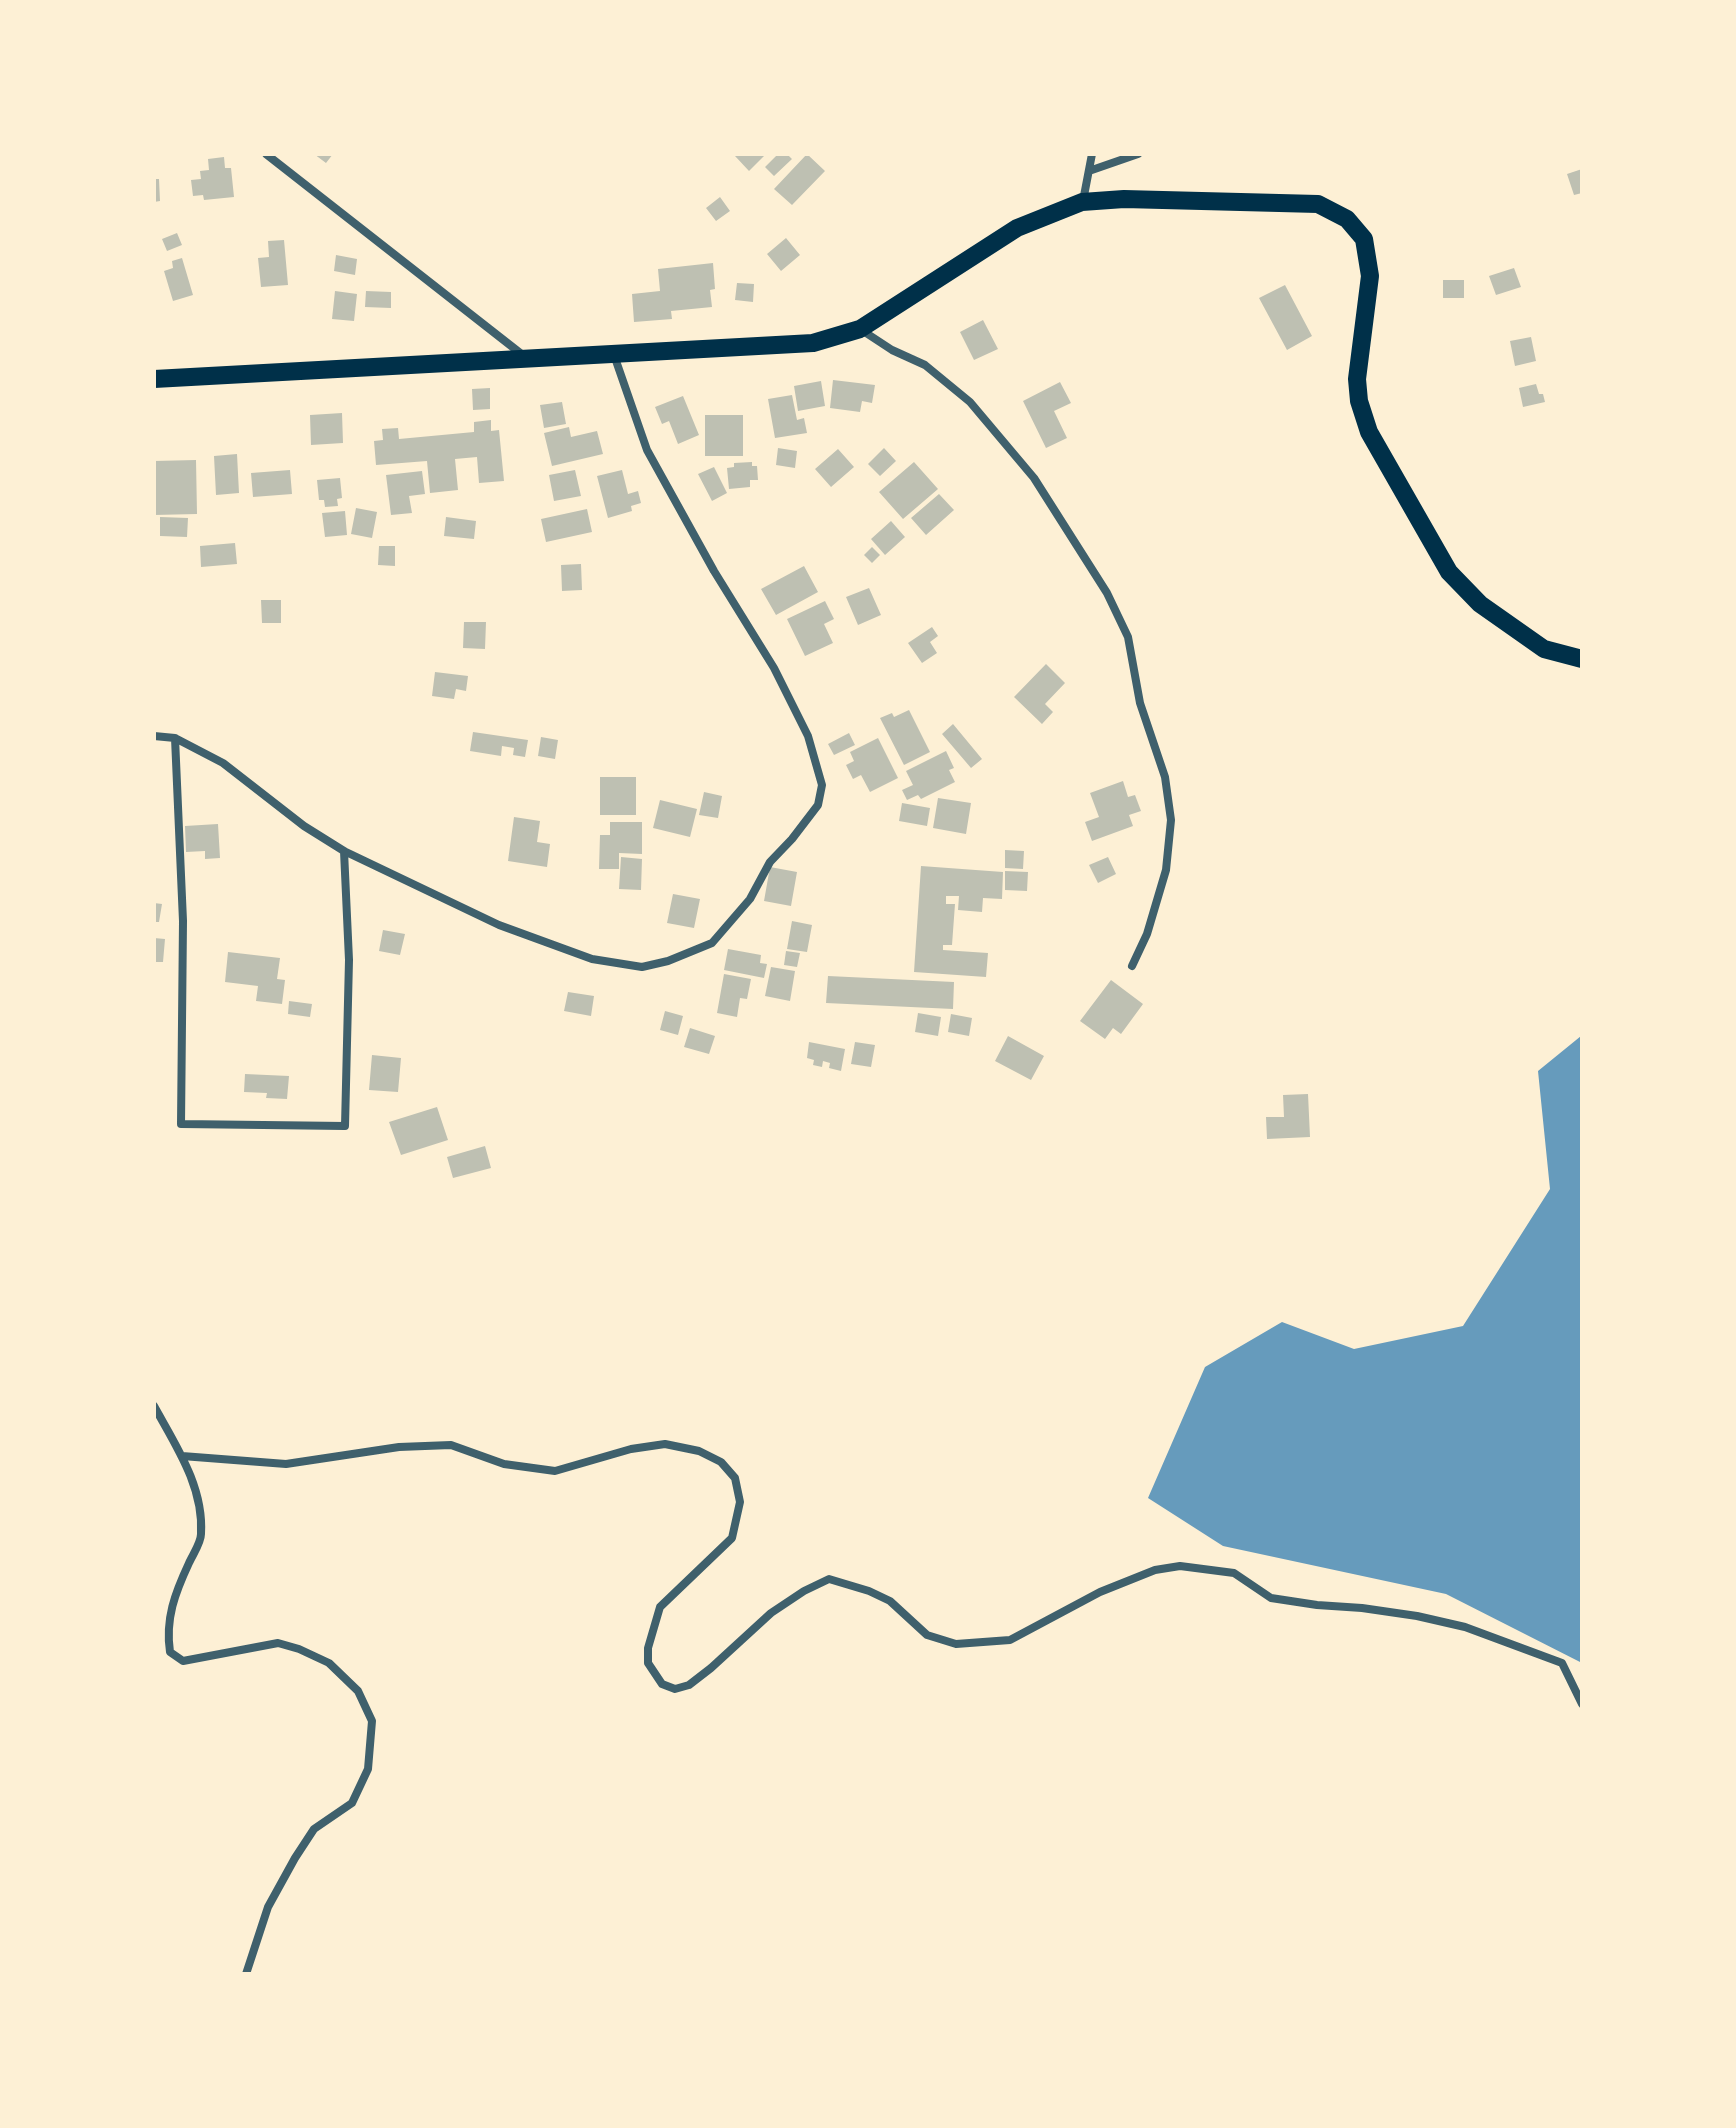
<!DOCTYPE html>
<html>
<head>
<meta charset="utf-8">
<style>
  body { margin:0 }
  #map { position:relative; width:1736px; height:2128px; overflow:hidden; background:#fdf0d5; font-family:"Zilla Slab",serif }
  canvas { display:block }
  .frame { position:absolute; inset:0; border:156px solid #fdf0d5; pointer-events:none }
</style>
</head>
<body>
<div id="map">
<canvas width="1736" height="2128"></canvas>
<div class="frame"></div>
</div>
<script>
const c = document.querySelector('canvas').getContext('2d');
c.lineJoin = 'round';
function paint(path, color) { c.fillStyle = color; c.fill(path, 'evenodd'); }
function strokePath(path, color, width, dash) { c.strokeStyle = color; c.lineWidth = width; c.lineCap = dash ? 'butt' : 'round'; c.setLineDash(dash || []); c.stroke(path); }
const water = new Path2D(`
  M1581,1036L1582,1663L1446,1594L1223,1546L1148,1498L1205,1367L1282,1322L1354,1349L1463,1326L1550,1189L1538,1071Z`);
const building = new Path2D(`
  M314,154H333L326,163Z
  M738,154H766L749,171L735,156Z
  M778,154H787L792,159L774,176L765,167Z
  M807,154L825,171L792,205L774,189Z
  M224,157L225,168H231L234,197L204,200L203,195L193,196L191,180L201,179L200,171L209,170L208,159Z
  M1582,169V193L1574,195L1567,174Z
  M154,179H159L160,201L154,202Z
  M720,197L730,211L716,221L706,208Z
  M177,233L182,245L167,251L162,239Z
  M786,238L800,255L781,271L767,254Z
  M284,240L288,285L261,287L258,258L269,257L268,241Z
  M336,255L357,259L355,275L334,271Z
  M182,258L193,295L173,301L164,271L173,268L172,261Z
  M713,263L715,289L710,290L712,307L671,311L672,319L634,322L632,294L660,291L658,269Z
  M1514,268L1521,287L1496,295L1489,276Z
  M1443,280H1464V298H1443Z
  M737,283L754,284L753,302L735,300Z
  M1285,285L1312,336L1287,350L1259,298Z
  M335,291L357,294L354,321L332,319Z
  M366,291L391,292V308L365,307Z
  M983,320L998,349L974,360L960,332Z
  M1531,337L1536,361L1515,366L1510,341Z
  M833,380L875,385L872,403L862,401L860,412L830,408Z
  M821,381L825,406L798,411L794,386Z
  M1060,382L1071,403L1054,411L1067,438L1046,448L1023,401Z
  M1536,384L1539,394H1543L1545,402L1523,407L1519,388Z
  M490,388V409L473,410L472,389Z
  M792,395L797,420L804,418L807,433L775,438L768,399Z
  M683,396L699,435L678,444L669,421L662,424L655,407Z
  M562,402L566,424L544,428L540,405Z
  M342,413L343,443L311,445L310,415Z
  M705,415H743V456H705Z
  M491,420V431L499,430L504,481L479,483L477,457L455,459L458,490L430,493L427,461L376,465L374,441L383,440L382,429L398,428L399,439L474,432V422Z
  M569,427L571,437L597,431L603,454L552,466L544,433Z
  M778,448L797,451L795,468L776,465Z
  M884,448L896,461L880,476L868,464Z
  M838,449L854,467L831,487L815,469Z
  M237,454L239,493L216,495L214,456Z
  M196,460L197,514L154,515V461Z
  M752,462V466H757L758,480H750V487L729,489L727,468L734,467V463Z
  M914,462L938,489L903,519L879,492Z
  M714,467L727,493L712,501L698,474Z
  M290,470L292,494L253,497L251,473Z
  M575,470L581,496L554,501L549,475Z
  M622,470L628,494L638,491L641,503L631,506L632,511L608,518L597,476Z
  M422,471L425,494L409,496L412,513L391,515L386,475Z
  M340,478L342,498L337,499L338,506L325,507L324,500H319L317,480Z
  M939,494L954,510L926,535L911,518Z
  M356,508L377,512L372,538L351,534Z
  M587,509L592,532L546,542L541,519Z
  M345,511L347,535L325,537L322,513Z
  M160,517L188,518L187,537L160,536Z
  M446,517L476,521L474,539L444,536Z
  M891,521L905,537L885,555L871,539Z
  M235,543L237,564L201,567L200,546Z
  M379,546H395V566L378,565Z
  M872,547L880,555L872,563L864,555Z
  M581,564L582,590L562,591L561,565Z
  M804,566L818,592L776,615L761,589Z
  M869,588L881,615L858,625L846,597Z
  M261,600H281V623H262Z
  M825,601L834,619L824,624L833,643L805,656L787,619Z
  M464,622H486L485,649L463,648Z
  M932,627L938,636L930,642L937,653L922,663L908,643Z
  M1046,664L1065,683L1045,704L1053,712L1042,724L1014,697Z
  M435,672L468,676L466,691L456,689L454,699L432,696Z
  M909,710L930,752L904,765L880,718L892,713L894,717Z
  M953,724L982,759L971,768L942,734Z
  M473,732L528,740L525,757L513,755L514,748L502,746L501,756L470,751Z
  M849,733L855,745L834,755L828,744Z
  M541,737L558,740L555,759L538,756Z
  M878,738L898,778L870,792L861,775L853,779L846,765L854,761L850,752Z
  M946,751L954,768L949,770L955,782L921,799L918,795L907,800L902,790L913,785L906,771Z
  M600,777H636V815H600Z
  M1123,781L1128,797L1135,795L1141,811L1129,815L1133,826L1092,841L1085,822L1099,817L1090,793Z
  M704,792L722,796L718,818L699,815Z
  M938,798L971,803L966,834L933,828Z
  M660,800L697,809L690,837L653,828Z
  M902,803L930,808L927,826L899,821Z
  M514,817L540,821L537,842L550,844L547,867L508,861Z
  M610,822H642V854L619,853V869H599L600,835H610Z
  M218,824L220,858L205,859V851L186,852L185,826Z
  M1005,850L1024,851L1023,869L1005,868Z
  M621,857L642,859L641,890L619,889Z
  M1108,857L1116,874L1098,883L1089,865Z
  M921,866L1003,872L1002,899L983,898L982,912L958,910L959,896H946V904H955L952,945H943V950L988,953L986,977L914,972Z
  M770,867L797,872L791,906L764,901Z
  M1005,871L1028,872L1027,891L1005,890Z
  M673,894L700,899L694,928L667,923Z
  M154,903L162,904L159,922H154Z
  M792,921L812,925L807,952L787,949Z
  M383,930L405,934L400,955L379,951Z
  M154,938L165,939L163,962H154Z
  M728,949L761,955L760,963L767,964L764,978L724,970Z
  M786,951L800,953L797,967L784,965Z
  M228,952L280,958L277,979L285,980L282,1004L256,1001L258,986L225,982Z
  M771,967L795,971L790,1001L765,996Z
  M724,974L751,979L747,999L740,998L737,1017L717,1013Z
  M828,976L954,982L953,1009L826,1003Z
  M1111,980L1143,1004L1121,1034L1113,1028L1105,1039L1080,1021Z
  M568,992L594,996L591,1016L564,1011Z
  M289,1001L312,1004L310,1017L288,1014Z
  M665,1011L683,1016L678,1035L660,1030Z
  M918,1013L941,1017L938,1036L915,1032Z
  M951,1014L972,1018L969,1036L948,1032Z
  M690,1028L715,1036L709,1054L684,1047Z
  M1008,1036L1044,1056L1031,1080L995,1061Z
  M809,1042L845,1049L841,1071L829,1068L830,1063L823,1061L822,1067L813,1065L814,1060L807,1058Z
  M855,1042L875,1045L871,1067L851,1064Z
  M372,1055L401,1058L398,1092L369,1090Z
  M245,1074L289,1076L287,1099L266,1098L267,1093L244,1092Z
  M1308,1094L1310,1137L1267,1139L1266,1117H1284L1283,1095Z
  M437,1107L448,1140L401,1155L389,1122Z
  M485,1146L491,1168L453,1178L447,1157Z`);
const minor = new Path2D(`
  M266,154L524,356
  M1089,171L1138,154
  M1083,201L1092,154
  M860,329L892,350L925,365L970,402L1034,478L1107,593L1128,637L1140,703L1165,777L1171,820L1166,870L1147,934L1132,966
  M154,736L175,738L223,763L304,826L344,851L499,925L592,959L642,967L668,961L712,943L750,899L770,862L792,839L818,805L822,785L808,736L774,668L714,571L647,450L614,355
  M175,738L183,921L181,1124L345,1126L349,960L344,851
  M154,1406C176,1446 204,1487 201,1534C201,1543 193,1554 189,1563C175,1593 165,1619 170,1652L183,1661L278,1643L299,1649L329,1663L358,1691L372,1721L368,1769L352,1803L314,1829L295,1858L268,1907L246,1974
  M182,1456L286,1464L399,1447L451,1445L504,1464L555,1471L631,1449L665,1444L699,1451L721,1462L735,1478L740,1502L732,1538L660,1607L648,1648V1663L662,1684L675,1689L689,1685L711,1668L771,1613L804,1591L829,1579L869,1591L890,1601L927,1635L956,1644L1010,1640L1100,1592L1155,1570L1180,1566L1234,1573L1271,1598L1317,1605L1362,1608L1417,1616L1465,1627L1562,1663L1582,1704`);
const trunk = new Path2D(`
  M154,379L813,343L860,329L1017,228L1082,202L1124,199L1318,204L1347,219L1364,239L1370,276L1357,379L1359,401L1369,432L1449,572L1480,604L1544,649L1582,659`);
paint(water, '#669bbc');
paint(building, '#bec0b2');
strokePath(minor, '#3f606c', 8);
strokePath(trunk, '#003049', 18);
</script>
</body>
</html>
